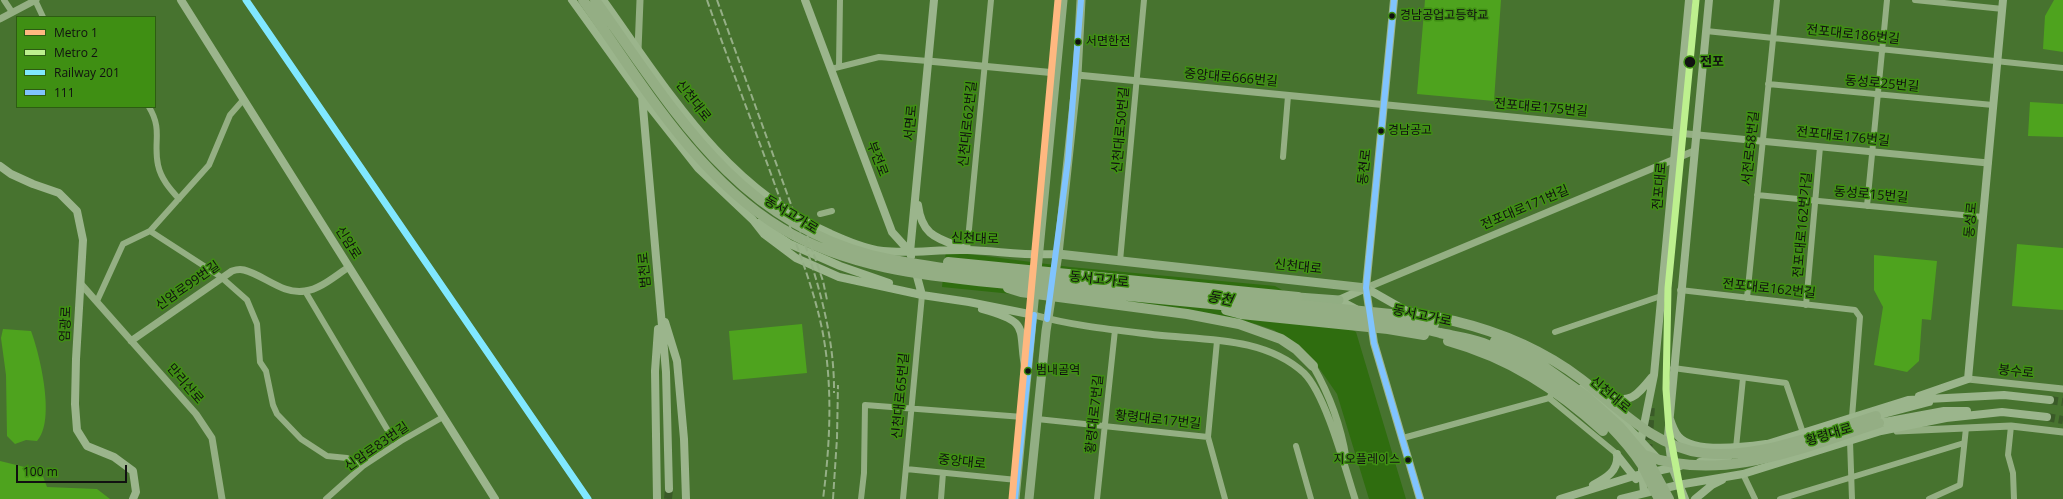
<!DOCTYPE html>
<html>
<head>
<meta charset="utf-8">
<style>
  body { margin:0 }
  #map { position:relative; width:2063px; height:499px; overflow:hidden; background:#47732f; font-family:"Open Sans",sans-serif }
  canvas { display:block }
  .legend { position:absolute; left:16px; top:16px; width:140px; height:92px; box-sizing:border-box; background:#3f8f13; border:1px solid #2d5d12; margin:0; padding:5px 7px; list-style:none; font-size:12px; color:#111 }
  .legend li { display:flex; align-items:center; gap:8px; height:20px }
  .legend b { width:20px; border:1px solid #2d5d12 }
  .scale { position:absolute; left:16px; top:465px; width:111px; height:18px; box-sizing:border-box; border:2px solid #111; border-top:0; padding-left:5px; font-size:12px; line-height:14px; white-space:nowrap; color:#111; -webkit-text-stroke:3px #3f8f13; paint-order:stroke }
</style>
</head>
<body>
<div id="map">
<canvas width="2063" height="499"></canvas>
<ul class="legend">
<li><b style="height:5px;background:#ffb880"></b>Metro 1</li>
<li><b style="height:5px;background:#bdf08e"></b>Metro 2</li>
<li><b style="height:5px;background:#80e8ff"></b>Railway 201</li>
<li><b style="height:5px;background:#80c4ff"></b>111</li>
</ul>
<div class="scale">100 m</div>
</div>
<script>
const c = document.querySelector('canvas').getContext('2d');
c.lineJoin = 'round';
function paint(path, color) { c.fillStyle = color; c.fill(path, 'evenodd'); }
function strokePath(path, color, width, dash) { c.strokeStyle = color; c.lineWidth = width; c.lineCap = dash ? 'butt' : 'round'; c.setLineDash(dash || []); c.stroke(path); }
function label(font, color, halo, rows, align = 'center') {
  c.font = font + ' "Open Sans","Noto Sans KR",sans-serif'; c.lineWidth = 3; c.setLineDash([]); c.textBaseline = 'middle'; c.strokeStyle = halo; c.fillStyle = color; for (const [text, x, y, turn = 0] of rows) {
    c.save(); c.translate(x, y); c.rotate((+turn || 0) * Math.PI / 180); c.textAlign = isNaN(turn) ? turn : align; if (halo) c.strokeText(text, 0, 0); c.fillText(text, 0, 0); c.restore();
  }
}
const green = new Path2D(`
  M1425,0H1501L1494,101L1417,94Z
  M2054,0H2063V52L2043,49L2045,16Z
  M2030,102L2063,104V137L2028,136Z
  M2017,244L2063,248V310L2012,306Z
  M1874,255L1937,261L1931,320L1922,319L1919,361L1907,372L1874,365L1883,307L1874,290Z
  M802,324L807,373L733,380L729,331Z
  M3,329L31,331C40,355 56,421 37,441L26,440L15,444L7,436L6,375L1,338Z
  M0,461L41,471L47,487L97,489L110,499H0Z`);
const water = new Path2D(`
  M946,251L1070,267L1275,286L1356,332L1406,499H1369L1337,394L1319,368L1302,350L1274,330L1256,324L1192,312L942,287Z`);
const secondaryTunnel = new Path2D(`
  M2050,400L2063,402
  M2047,417L2063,420
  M1648,452L1651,406
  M668,499L669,489`);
const minor = new Path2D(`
  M4,0L12,12
  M35,0L43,17
  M1915,0L2003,9
  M1706,31L2063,68
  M839,67L840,0
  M831,69L879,57L928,61
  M1768,84L1993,105
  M149,107C163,130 153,142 158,165C161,179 170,189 179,199
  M1283,157L1288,96
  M1757,195L1983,217
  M1867,206L1887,0
  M820,214L832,211
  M150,231L221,277L247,300L257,324L260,362L266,371L273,405L277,414L301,439L327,456L347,458L363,466
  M967,250L991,0
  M1120,261L1144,0
  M1680,290L1855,310L1860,317L1852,417
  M305,291L387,429
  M1747,298L1777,0
  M97,301L123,244L150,231L209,165L230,115L244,99
  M1806,305L1820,147
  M1555,332L1661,296
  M1217,341L1208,437L1225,499
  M1673,368L1786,383L1803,433
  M1549,398L1617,454
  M1037,419L1208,437
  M2011,426L2008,455L2013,473L2014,499
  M1403,438L1549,398L1555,389
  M1850,441L1852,499
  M1296,446L1311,499
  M1736,448L1743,378
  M906,469L1017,480
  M1743,474L1755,499
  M326,499L363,466L401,441L443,417
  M861,499L864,473L865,405L1023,417
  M903,499L922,295
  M941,499L943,473
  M1097,499L1115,330
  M1780,499L1964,443
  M1929,499L1960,485L1966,428`);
const tertiary = new Path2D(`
  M0,19L36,0
  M638,50L640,0
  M928,61L1056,73
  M1077,75L1988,163
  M81,284L196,414L212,438L222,499
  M1366,288L1694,151
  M1034,315C1073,326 1115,330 1157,335C1206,340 1265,337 1304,373C1326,395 1345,468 1355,499
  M131,341L232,271C235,270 240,269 244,270C264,275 283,295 305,291C321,289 336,275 349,267
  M1313,366C1329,394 1341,426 1346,458
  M1968,379L2063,389
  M1897,431L2011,426L2063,432`);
const secondary = new Path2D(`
  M181,0L495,499
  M572,0L642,97L698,168L753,220L764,234L796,258L839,277L922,295L969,302L1034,315
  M603,0C667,89 724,187 829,233C845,240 865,249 883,251C911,254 939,249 967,250C998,251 1027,256 1058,254
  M805,0L892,232L910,252
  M1394,0L1366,288L1374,343L1420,499
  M642,96L666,372L669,489
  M0,166L11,174L33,184L59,193L77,211L83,240L76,359L75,404L77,430L87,446L114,457L133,471L136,492L133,499
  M918,205C922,236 937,238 963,248
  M759,223L790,244L840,266L889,283
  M911,256L910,252L934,0
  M915,269L922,295
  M1366,288L1410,313
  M1339,300L1356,309
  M1339,300L1366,288
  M982,309C1033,323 1017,328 1026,372
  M665,322L677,361L684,439L686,499
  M1582,388L1618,417L1658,459
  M1919,396L1968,379L2003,0
  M1604,397C1631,403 1635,398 1652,377
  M1876,416L1929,402
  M1670,419C1672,425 1674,431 1678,436C1693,454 1745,447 1766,444
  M1879,423L1944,411H1967
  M1761,446L1908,400L2004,395L2050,400
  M1641,454V440L1654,375L1689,0
  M1617,455L1636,479
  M1700,462L1728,457
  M1642,470L1644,493
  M1593,485C1606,478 1619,471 1617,454
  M657,499L655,371L658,329
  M1560,499L1634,476L1680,466
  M1621,499L1678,485L1743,474L1881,431L1946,418L2002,412L2047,417
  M1685,499L1672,467L1668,436L1709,0
  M1695,499L1712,485L1722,480`);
const primary = new Path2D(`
  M1058,254L1366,288
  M1298,297L1339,300
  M1015,499L1063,0
  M1029,499L1046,331L1058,254L1077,75L1081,0`);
const trunk = new Path2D(`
  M583,0C640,80 695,176 781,228C849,269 929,276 1006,284C1088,292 1170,300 1252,308C1298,312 1345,314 1391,321C1407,324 1424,329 1440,333C1454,336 1470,338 1483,343C1540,365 1608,413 1642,465C1648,476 1653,488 1659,499
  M595,0C672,107 734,219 871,255C904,263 938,267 972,272L1391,314L1434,324
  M948,262L1298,297
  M1008,288L1021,292L1187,314L1239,324L1281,339L1296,349L1313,366
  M1226,310L1241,314L1388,329L1424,335
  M1403,313C1421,313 1436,317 1454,321C1500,332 1543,350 1581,379C1619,408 1654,447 1703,453C1757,460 1825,432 1876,416
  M1448,341C1509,358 1557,389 1603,431
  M1495,341L1535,360L1586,396L1620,427L1648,460L1669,499
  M1644,455C1722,484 1804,447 1879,423`);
const rail = new Path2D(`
  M707,0C732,71 760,142 785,213C799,252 815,292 823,334C833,388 830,445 823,499
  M717,0C738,58 759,116 780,174C805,244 835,318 834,393
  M804,226L823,281L827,300
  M833,499L837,438L838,385`);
const bus1 = new Path2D(`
  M1394,0L1366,288L1374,343L1420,499
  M1047,319L1068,160L1081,0
  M1015,499L1034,315`);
const rail1 = new Path2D(`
  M246,0L588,499`);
const metro1 = new Path2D(`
  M1012,499L1058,0`);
const metro2 = new Path2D(`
  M1682,499L1669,429L1666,389L1668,288L1696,0`);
const markers = [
  [1392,16,3.5,"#111"],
  [1078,42,3.5,"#111"],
  [1690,62,6,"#111"],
  [1381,131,3.5,"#111"],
  [1028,371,3.5,"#111"],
  [1408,460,3.5,"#111"]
];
const busNames = [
  ["경남공업고등학교",1400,16],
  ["서면한전",1086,42],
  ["경남공고",1388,131],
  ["범내골역",1036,371],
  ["지오플레이스",1400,460,"right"]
];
const streetNames = [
  ["전포대로186번길",1853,35,6],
  ["중앙대로666번길",1231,78,5],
  ["동성로25번길",1882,84,5],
  ["신천대로",693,101,52],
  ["전포대로175번길",1541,108,5],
  ["서면로",911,123,-85],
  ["신천대로62번길",968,124,-84],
  ["신천대로50번길",1121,130,-85],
  ["전포대로176번길",1843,137,6],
  ["서전로58번길",1751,148,-84],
  ["부전로",877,159,69],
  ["동천로",1365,167,-84],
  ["전포대로",1660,186,-85],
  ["동성로15번길",1871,195,5],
  ["전포대로171번길",1525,208,-23],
  ["동서고가로",791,215,31],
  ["동성로",1971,220,-85],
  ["전포대로162번가길",1803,225,-85],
  ["신천대로",975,239,2],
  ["신암로",348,243,58],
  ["신천대로",1298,267,6],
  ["범천로",645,270,-95],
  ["동서고가로",1099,280,6],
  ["신암로99번길",188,286,-35],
  ["전포대로162번길",1769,289,6],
  ["동서고가로",1422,316,12],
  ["엄광로",66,324,-87],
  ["봉수로",2016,372,6],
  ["만리산로",185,384,49],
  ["신천대로",1610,395,40],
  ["신천대로65번길",901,396,-85],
  ["황령대로7번길",1095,414,-84],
  ["황령대로17번길",1158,420,6],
  ["황령대로",1829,435,-17],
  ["신암로83번길",377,447,-35],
  ["중앙대로",962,462,6]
];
const stopNames = [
  ["전포",1700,62]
];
const waterNames = [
  ["동천",1220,299,11]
];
paint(green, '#4ea31e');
paint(water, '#2f6d0f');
strokePath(secondaryTunnel, '#3a5a28', 8, [8, 4]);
strokePath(minor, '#94af83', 6);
strokePath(tertiary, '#94af83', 7);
strokePath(secondary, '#9bb58c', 8);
strokePath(primary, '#92ae83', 9);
strokePath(trunk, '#94ae84', 10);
strokePath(rail, '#95af86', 2, [7, 3]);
strokePath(bus1, '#80c4ff', 6);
strokePath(rail1, '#80e8ff', 7);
strokePath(metro1, '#ffb880', 7);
strokePath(metro2, '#bdf08e', 7);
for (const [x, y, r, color] of markers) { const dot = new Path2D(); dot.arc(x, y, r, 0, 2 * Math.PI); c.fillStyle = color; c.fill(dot); strokePath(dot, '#3f8f13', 1.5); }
label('12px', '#111', '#3f8f13', busNames, 'left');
label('13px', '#111', '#3f8f13', streetNames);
label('bold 13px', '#111', '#3f8f13', stopNames, 'left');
label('italic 14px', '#111', '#3f8f13', waterNames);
</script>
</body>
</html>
